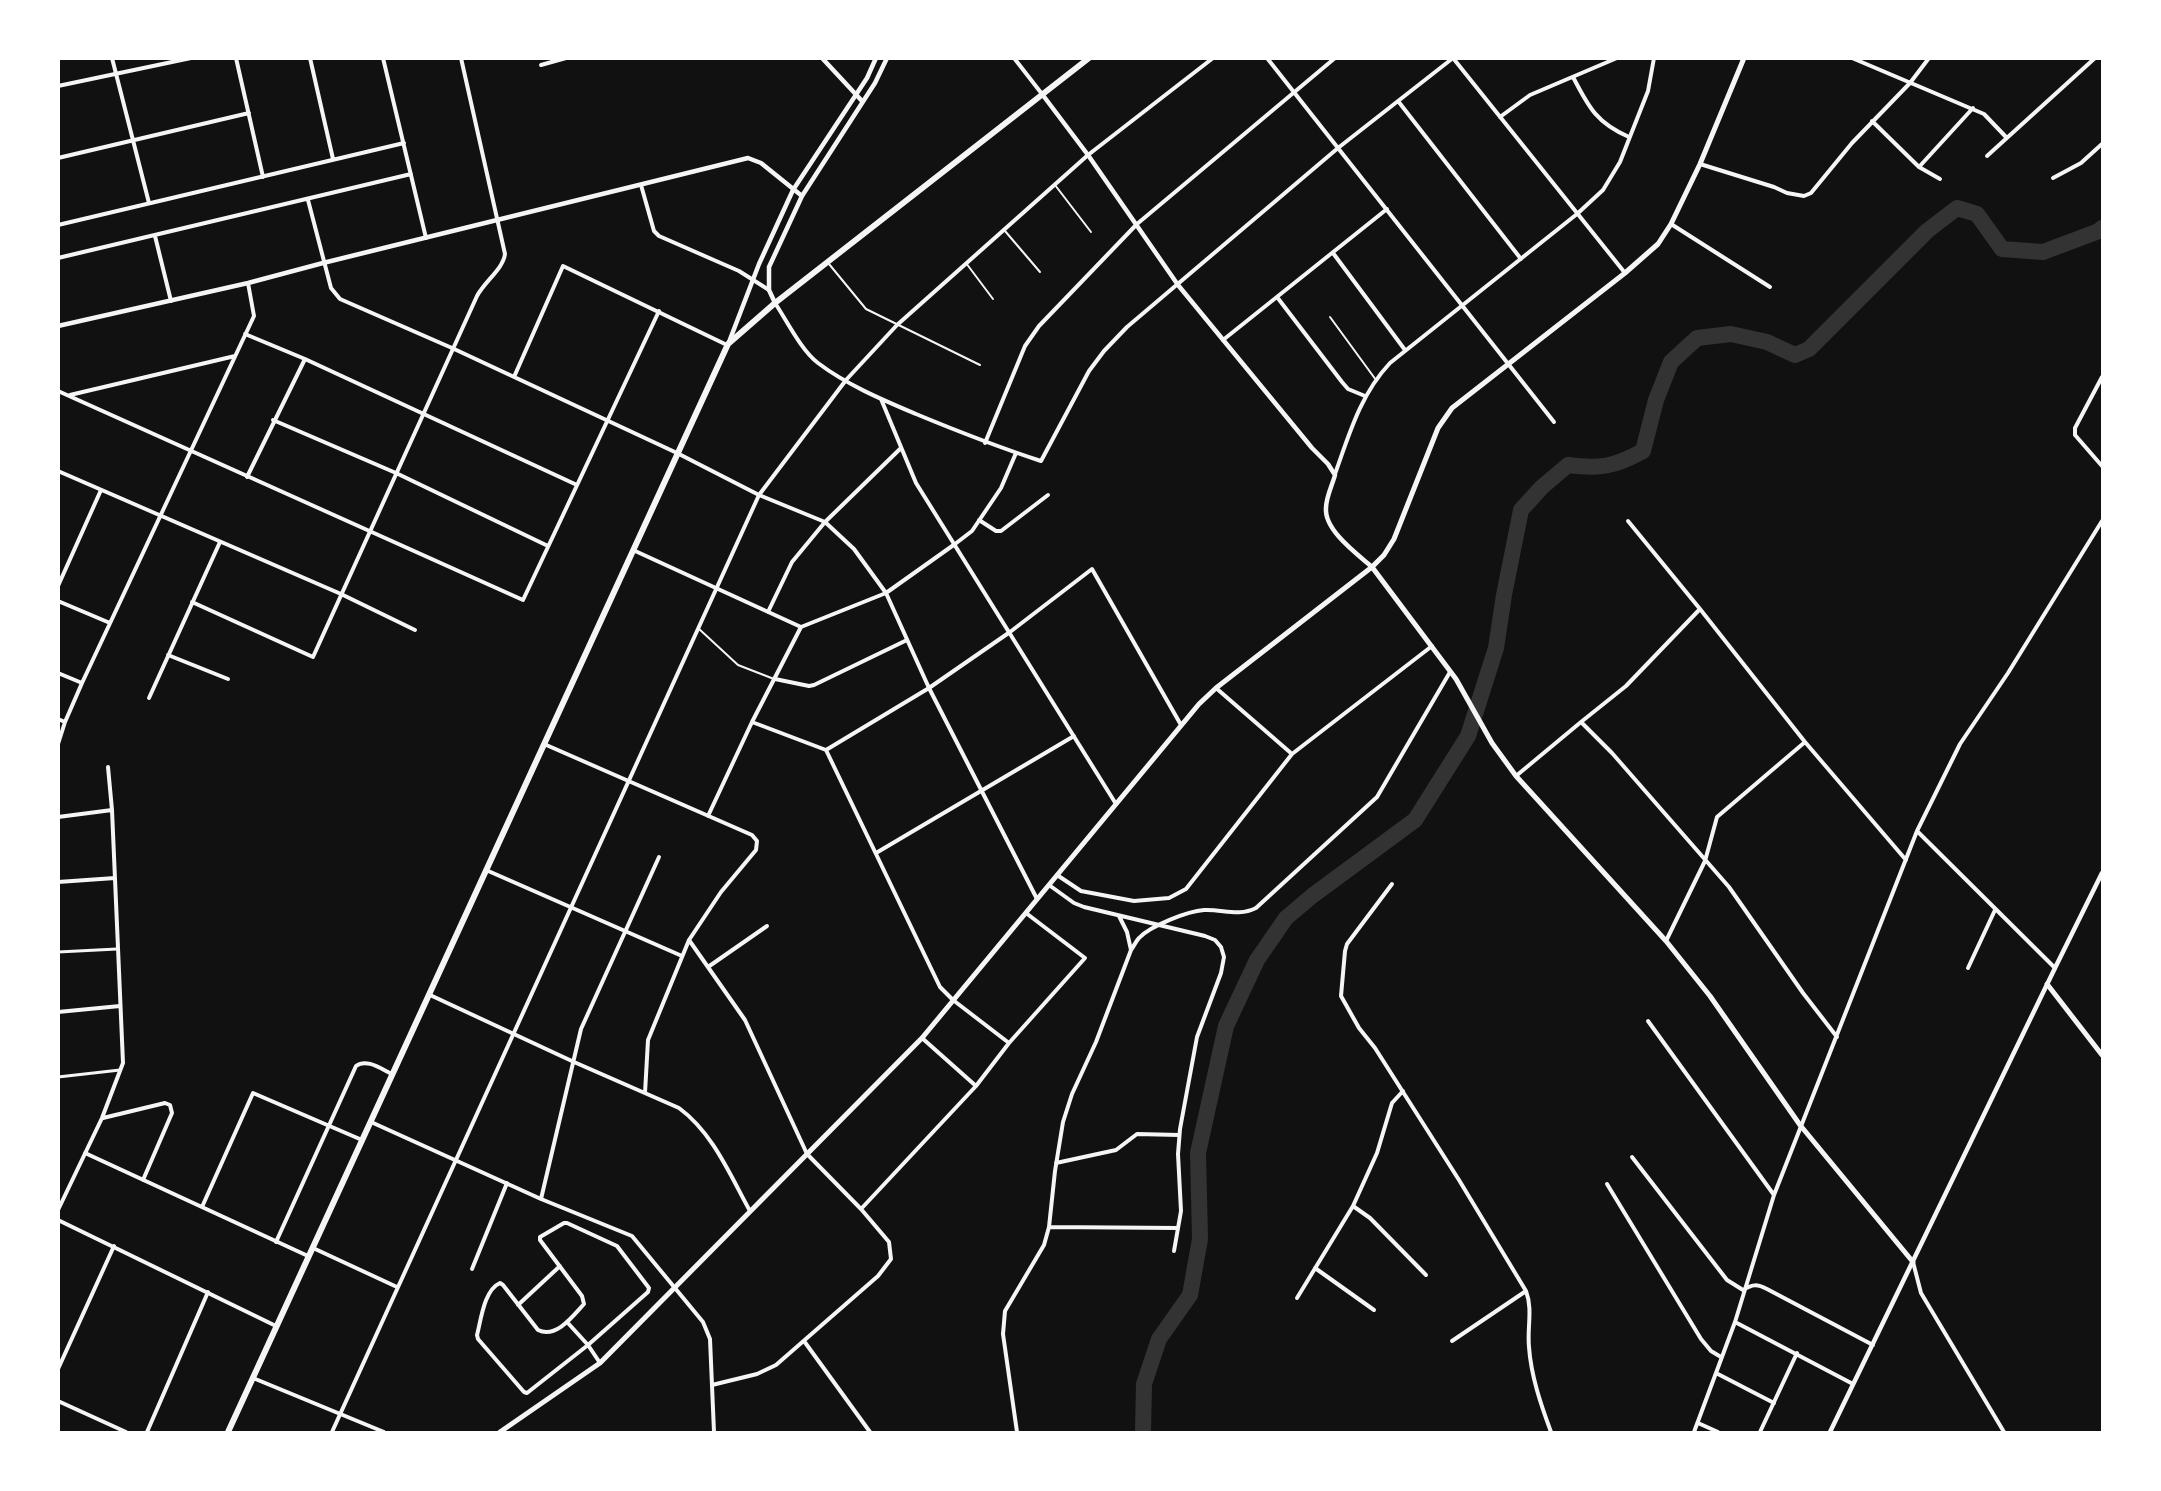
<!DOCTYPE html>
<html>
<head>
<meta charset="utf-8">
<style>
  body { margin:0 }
  #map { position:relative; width:2161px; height:1491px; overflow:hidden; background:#111; font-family:Rubik,sans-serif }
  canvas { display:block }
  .frame { position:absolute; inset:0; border:60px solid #fff; pointer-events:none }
</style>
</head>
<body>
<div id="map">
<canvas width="2161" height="1491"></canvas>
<div class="frame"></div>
</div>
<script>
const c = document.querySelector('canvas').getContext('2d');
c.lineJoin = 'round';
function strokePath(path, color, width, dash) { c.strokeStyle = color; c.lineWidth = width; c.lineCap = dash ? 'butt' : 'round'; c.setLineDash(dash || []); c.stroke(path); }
const river = new Path2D(`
  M1143,1432L1144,1384L1159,1339L1190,1295L1200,1239L1198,1153L1226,1026L1257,960L1286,918L1312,896L1415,820L1468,736L1496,648L1504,595L1521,510L1542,487L1568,465C1600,469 1614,467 1643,451L1656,400L1671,362L1697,338L1731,334L1767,342L1795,355L1809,349L1927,231L1957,208L1977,214L2002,249L2043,252L2099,231L2102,228`);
const service = new Path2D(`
  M1055,185L1091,232
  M1005,231L1040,272
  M966,263L993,299
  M829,264L866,309L980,365
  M1330,317L1376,380
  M698,628L738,665L774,679`);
const pedestrian = new Path2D(`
  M58,952L117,949
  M58,1077L120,1070`);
const minor = new Path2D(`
  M112,58L149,203
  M236,58L263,177
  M310,58L333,159
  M383,58L426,238
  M1014,58L1042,94
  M1267,58L1554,422
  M1852,58L1984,114L2006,137
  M541,65L566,58
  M1573,77C1589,108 1597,123 1629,137
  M58,86L191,58
  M1398,101L1521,259
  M1500,117L1530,95L1617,58
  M1872,121L1919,167L1940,179
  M1987,156L2095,58
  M58,158L249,113
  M1700,164L1774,187L1787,193L1804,196L1811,193L1852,143L1910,83L1929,58
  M1919,167L1973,108
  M2053,178L2081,163L2102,144
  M641,185L654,231L659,236L739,271L769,290
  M308,200L331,288L340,299L452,348L677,453L759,495L825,522L854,549L886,593L929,688L1037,899
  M1671,224L1770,287
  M58,225L404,143
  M155,236L171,301
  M1333,253L1405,350
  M58,258L411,174
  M1277,297L1342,382L1348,389L1365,396
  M775,303C787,321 801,350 818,363C847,385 883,400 916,414C957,431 998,447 1041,461L1089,371L1104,351L1127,327L1338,148L1453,58L1625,273
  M245,334L305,359L577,485
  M1223,340L1387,209
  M514,377L563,266L727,345
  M2102,377L2075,428V435L2102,466
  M58,391L523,600L659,311
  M70,395L235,356
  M881,399L916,483L1116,804
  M273,420L396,473L548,546
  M985,443L1025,346L1039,326L1137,224L1335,58
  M58,471L341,594L415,630
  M1335,474C1349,435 1360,395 1390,363L1577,214L1603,190L1620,162L1648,91L1654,58
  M247,477L305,359
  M979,520L996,531H1001L1048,495
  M1628,521L1700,609L1805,742L1906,860
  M633,550L801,627L886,593L955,544L972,531L1001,488L1016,453
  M58,586L101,490
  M58,601L110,623
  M192,602L313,657L477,296C485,281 503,269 505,254L461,58
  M768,612L792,562L825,522L901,448
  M168,655L228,679
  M58,673L82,683
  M775,679L809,686L814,685L907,640
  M1216,688L1292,754
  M149,698L220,542
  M58,719L65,722
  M752,722L826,750L940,987L953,1000L1009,1043
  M1581,722L1626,686L1700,609
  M58,744L65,722L82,683L254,316L248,283
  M544,744L752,835L757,841L756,850L721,892L689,940L648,1040L645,1093
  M826,750L929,688L1010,632L1092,569L1181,725
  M1516,776L1581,722L1612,753L1729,887L1803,993L1837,1037
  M708,816L752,722L801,627
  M58,817L112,810
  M1917,831L2055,968
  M876,853L1074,736
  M486,870L682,956
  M1057,875L1081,891L1134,901L1169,898L1186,889L1292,754L1432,646
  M58,882L115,878
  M1392,884L1347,944L1345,951L1341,996L1359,1028L1375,1048L1459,1180L1526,1291C1533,1310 1527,1327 1529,1347C1531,1376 1541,1405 1551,1432
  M1049,885L1074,903L1084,907L1205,936L1215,940L1221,947L1224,957L1221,973L1197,1037L1180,1129L1178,1154L1181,1211L1174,1251
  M689,940L745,1020L807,1154L861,1209L889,1242L891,1259L878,1276L776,1365L757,1374L712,1385
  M1666,941L1705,861L1717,817L1805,742
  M1131,950C1134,946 1136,941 1139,938C1150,926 1188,911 1204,910C1223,909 1238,917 1256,908L1377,797L1450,672
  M708,967L767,926
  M1968,968L1995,910
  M430,995L574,1062L679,1108C713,1133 730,1175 750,1211
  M58,1012L120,1006
  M1648,1021L1774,1195
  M922,1038L976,1086
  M103,1118L165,1103L170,1105L172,1113L143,1180
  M371,1122L541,1199L632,1236L703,1322L710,1339L714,1432
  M85,1153L308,1256
  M1632,1157L1727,1280L1743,1290C1753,1284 1757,1284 1767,1289L1873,1345
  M1056,1163L1116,1150L1137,1134L1179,1135
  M1607,1184L1701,1339L1711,1351L1721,1357
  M541,1199L581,1029L659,857
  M1353,1206L1370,1218L1426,1275
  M202,1207L253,1093L362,1140
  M861,1209L976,1086L1009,1043L1085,958L1026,913
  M58,1210L102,1118L123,1063L112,810L108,767
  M58,1220L276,1326
  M564,1223H567L617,1246L649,1288L648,1292L588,1345L527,1393L524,1392L478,1339L477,1335C481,1320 484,1290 500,1283L503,1285L538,1330C556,1339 573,1316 584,1304L582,1296L540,1240V1237Z
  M1049,1227L1178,1228
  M276,1242L356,1066C367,1058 381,1069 392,1074
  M313,1248L397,1287
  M1913,1262L1921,1293L2004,1432
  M1315,1268L1374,1310
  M472,1269L507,1183
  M1297,1298L1353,1206L1377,1153L1392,1103L1403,1091
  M518,1305L560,1266
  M567,1322L588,1345L600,1363
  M1735,1322L1853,1384
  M804,1341L870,1432
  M1452,1341L1526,1291
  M58,1369L114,1246
  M1716,1373L1774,1403
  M253,1378L384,1432
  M58,1401L126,1432
  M1698,1423L1718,1432
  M147,1432L208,1292
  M332,1432L759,495L846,380L897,325L1088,155L1213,58
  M1017,1432L1003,1334L1005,1311L1044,1245L1049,1227L1055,1171L1063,1122L1072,1094L1096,1042L1131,950L1127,932L1119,916
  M1694,1432L1735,1322L1774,1195L1917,831L1960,744L2008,673L2102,521
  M1760,1432L1797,1353`);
const tertiary = new Path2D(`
  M822,58L862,101
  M1042,94L1088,155L1178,285L1312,448L1328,464L1335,475C1332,486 1326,497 1326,508C1324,530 1357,554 1372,567
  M775,303L769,290V267L802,196L875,83L887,58
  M58,326L248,283L323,263L748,158L761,163L802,196
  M729,342L759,264L793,190L867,78L876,58
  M1830,1432L2055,968L2102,873`);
const secondary = new Path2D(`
  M1372,567L1456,679L1492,743L1516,776L1666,941L1710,996L1800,1125L1913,1262
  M2047,984L2102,1055
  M500,1432L600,1363L922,1038L1199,704L1216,688L1372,567L1384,555L1394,539L1438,428L1452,408L1625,273L1658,244L1671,224L1700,164L1744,58`);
const primary = new Path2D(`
  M228,1432L728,344L775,303L1089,58`);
strokePath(river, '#333', 16);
strokePath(service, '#f5f5f5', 2);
strokePath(pedestrian, '#f5f5f5', 3);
strokePath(minor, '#f5f5f5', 4);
strokePath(tertiary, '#f5f5f5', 4.5);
strokePath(secondary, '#f5f5f5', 5);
strokePath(primary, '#f5f5f5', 6);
</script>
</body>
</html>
